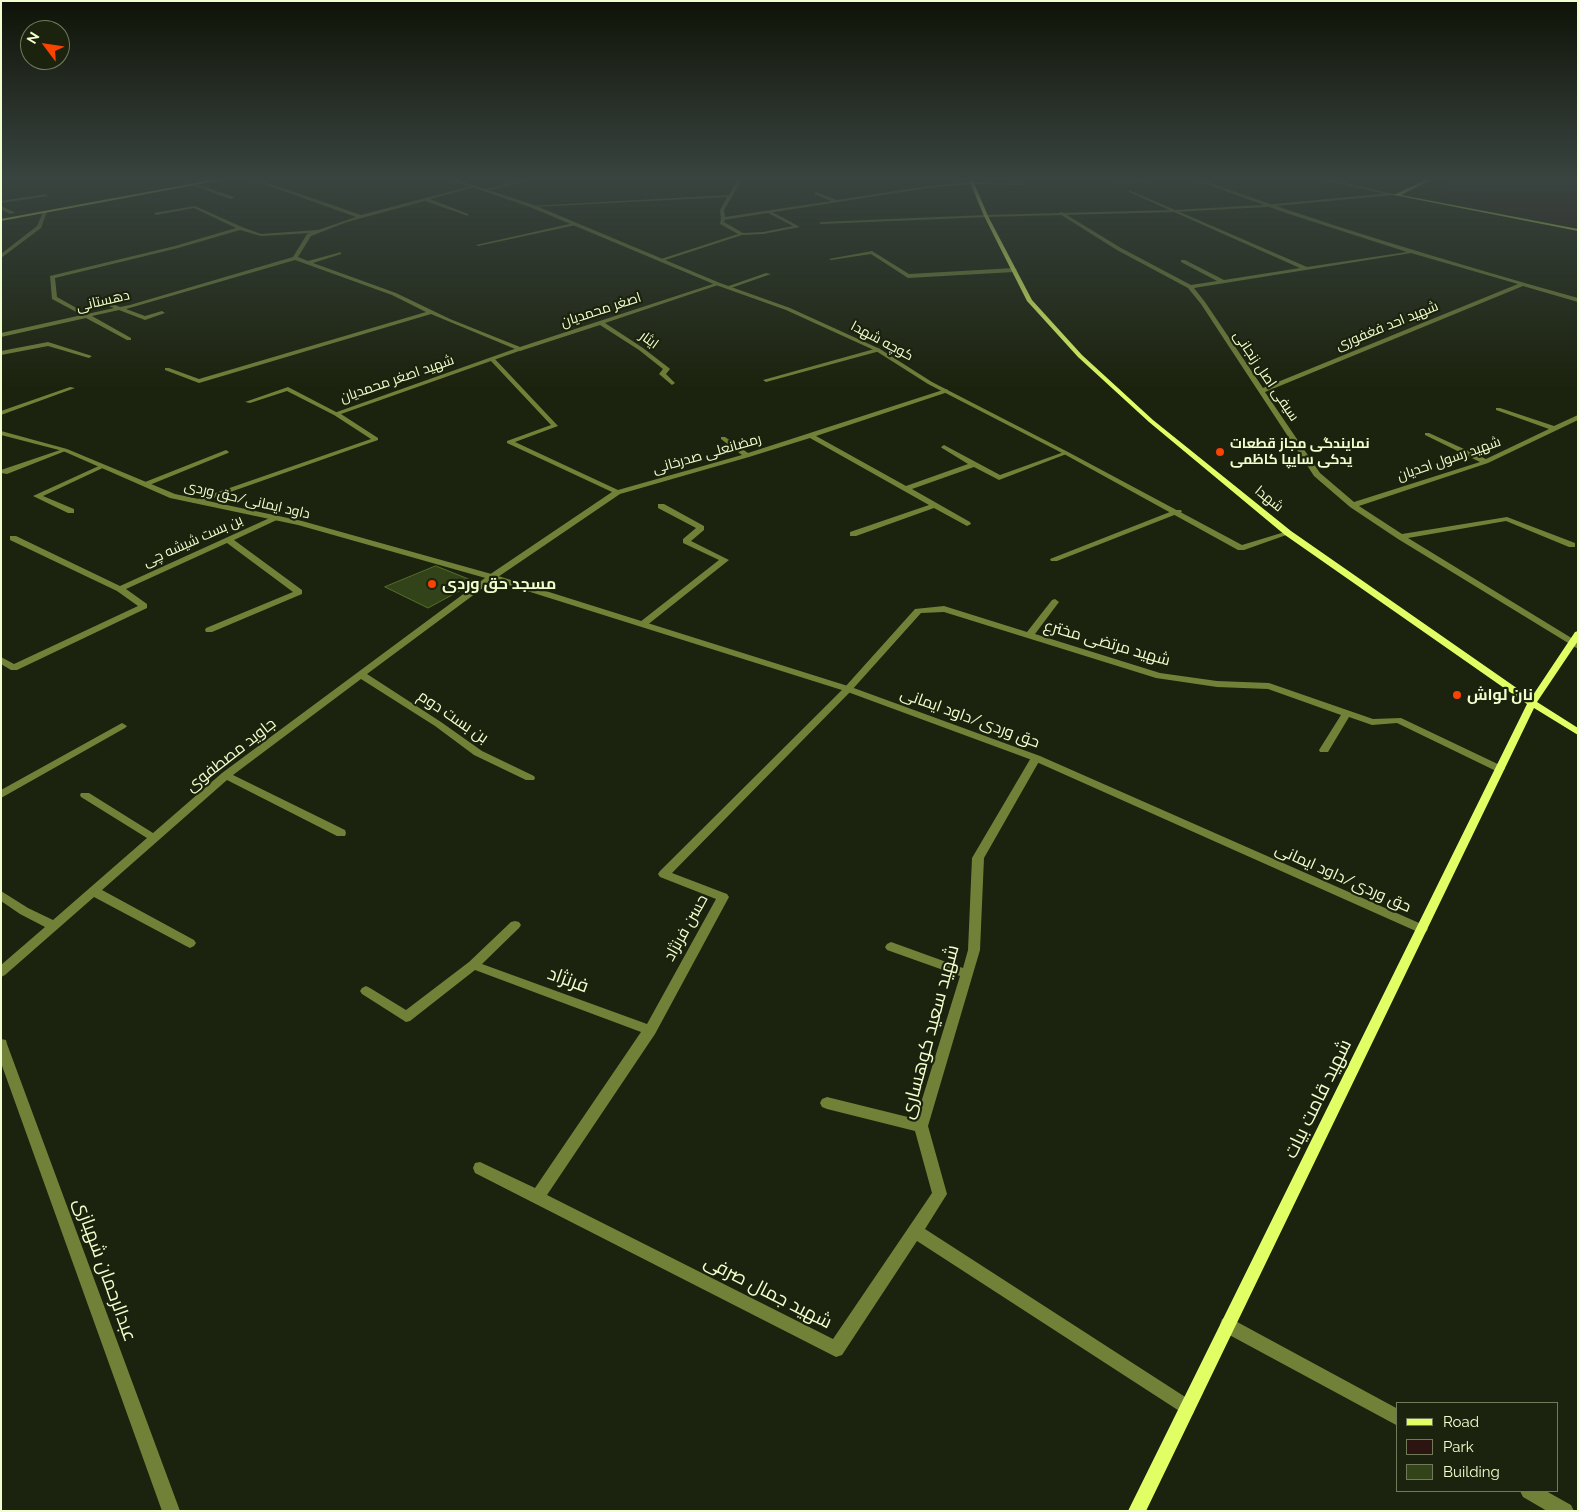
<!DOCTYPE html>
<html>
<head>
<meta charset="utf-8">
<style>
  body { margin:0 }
  #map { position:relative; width:1579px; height:1512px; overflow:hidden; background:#1b220d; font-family:Raleway,sans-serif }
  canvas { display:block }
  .frame { position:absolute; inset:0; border:2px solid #f1ffce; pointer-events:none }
  .legend { position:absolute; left:1396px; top:1402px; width:162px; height:90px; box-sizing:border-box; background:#1b220d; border:1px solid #717a5a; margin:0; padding:6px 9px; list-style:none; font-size:15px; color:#f1ffce }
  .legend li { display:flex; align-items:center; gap:10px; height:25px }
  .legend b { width:25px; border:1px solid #717a5a }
  .north { position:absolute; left:20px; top:20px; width:50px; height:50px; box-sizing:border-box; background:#1b220d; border:1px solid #717a5a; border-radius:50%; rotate:301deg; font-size:14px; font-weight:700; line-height:20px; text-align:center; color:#f1ffce }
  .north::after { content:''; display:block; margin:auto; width:18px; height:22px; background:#f94300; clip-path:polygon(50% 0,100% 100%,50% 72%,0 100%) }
</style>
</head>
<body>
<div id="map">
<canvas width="1579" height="1512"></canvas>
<div class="frame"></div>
<ul class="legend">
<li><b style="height:6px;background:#e1ff65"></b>Road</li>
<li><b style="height:14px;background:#2c1410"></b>Park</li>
<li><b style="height:14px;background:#334319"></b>Building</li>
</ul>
<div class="north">N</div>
</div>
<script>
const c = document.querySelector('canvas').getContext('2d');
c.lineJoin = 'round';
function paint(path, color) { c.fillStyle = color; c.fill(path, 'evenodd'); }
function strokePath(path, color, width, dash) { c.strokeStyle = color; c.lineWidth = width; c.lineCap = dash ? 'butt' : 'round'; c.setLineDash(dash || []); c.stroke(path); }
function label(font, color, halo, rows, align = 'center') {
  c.font = font + ' Raleway,Cairo,sans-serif'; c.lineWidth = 4.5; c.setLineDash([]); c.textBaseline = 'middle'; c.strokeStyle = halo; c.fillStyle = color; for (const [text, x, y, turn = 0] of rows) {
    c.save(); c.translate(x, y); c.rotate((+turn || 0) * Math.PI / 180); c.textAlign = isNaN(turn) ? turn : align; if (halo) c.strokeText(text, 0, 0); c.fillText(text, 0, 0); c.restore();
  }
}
const green = new Path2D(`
  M1459,178H1578V226L1428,196Z`);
const building = new Path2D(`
  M436,566L476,582L428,608L385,587Z`);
const service = new Path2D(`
  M770,211L800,227L763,234L742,235L662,261L658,260L738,234L720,224L721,219L723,218L725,219L724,222L743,233L763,232L793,226L768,213Z
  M872,251L909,274L1014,268L1017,270L1014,272L908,278L871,254L831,260L829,259Z
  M520,347L523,349L522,350L341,414L378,438V440L199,503H193L192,501L371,439L334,415V413Z
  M70,387L75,388L1,415V411Z
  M63,449L68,450L7,474L1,473V470Z
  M226,450L229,452L228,453L147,486L140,484Z
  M101,465L107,466L43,496L74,509V513H68L33,496Z
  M274,516H277L281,518L234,540L302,590V594L212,632H206L205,630L206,628L293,592L227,543L126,589L147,604V608L17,670H11L1,664V657L14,664L138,606L117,591L10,540V536H16L120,586Z
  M122,723L127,726L125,728L1,798V790Z`);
const minor = new Path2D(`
  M247,178H254L361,215L475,185V187L430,199L468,214V216L425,201L347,222L311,236L298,257L308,261L341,252V254L313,263L396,293L450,319L520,347L716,283L721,284L605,323L643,348L669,368L670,369L666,374L675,383L672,385L659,374L663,369L639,350L600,325L520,351L431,314L199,383L165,370V368H169L199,379L426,312L392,295L295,260L126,309L145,316L162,311L165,313L145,320L119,310L92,316L131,338V340H127L86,318L1,337V333L82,315L52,299L50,276L175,246L236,228L194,208L156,215L154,213L195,206L242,227L261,234L318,230L356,217ZM240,230L261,236L310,233L307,234L293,257L130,305L120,307L100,299L98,300V302L114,308L87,314L57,297L55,278L178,248Z
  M529,178H538L485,191L483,190Z
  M739,178H743L724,210L725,217L831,201L814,194L816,192L837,200L928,186L973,182L1026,184L1024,185L973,184L928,188L723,220L721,219L720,210L727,197L532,207L530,206L729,195Z
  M1149,178H1166L1119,184L1117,183Z
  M1190,178H1197C1322,224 1450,262 1578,298V302L1523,286L1265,392L1320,473L1354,502L1480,462L1425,435V433H1429L1486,459L1549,429L1496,410V408H1500L1554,426L1578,415V420L1488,463L1359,506L1402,534L1507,517L1575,543V547H1569L1506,521L1408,538L1578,642V649L1398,539L1350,507L1314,476L1201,304L1188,288L1117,250L1058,213L1062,212L1121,248L1191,285L1217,281L1181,262V260H1185L1224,280L1300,268L1129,192V190L1307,267L1407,252L1286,213ZM1411,253L1518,284L1263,388L1205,302L1194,288Z
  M1314,178H1324L1393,194L1391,195Z
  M196,184L234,197V198L230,199L195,186Z
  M46,194L48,196L1,203V201Z
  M1,206L14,212V213L10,214L1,209Z
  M45,211L47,212L41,228L1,258V254L37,226L43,212Z
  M986,215L988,217L821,224L819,223L821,222Z
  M574,223L576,225L478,246L476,245Z
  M766,273L771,274L731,288L726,287Z
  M48,342L92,356L89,358L48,346L1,355V351Z
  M878,348L880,349V351L766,382L763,380Z
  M490,358H494L558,426L515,442L618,490L742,455L721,439V437H725L748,453L946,389L948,390V392L816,436L906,486L968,464L942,448L941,447L944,445L1000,475L1064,452L1069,453L999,480L974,467L912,489L970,522L971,524L967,526L934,508L856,536H850V532L929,505L810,438L749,457L620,494L495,579L367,674L441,722L482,751L534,776L535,778L534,780H526L474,755L435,726L361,679L233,775L345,830L346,833L345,836H337L227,780L102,890L194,940L196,943L194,946L190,948L186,946L94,897L5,975L1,977V965L45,927L20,914L1,901V891L28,908L53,920L147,838L81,797L80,795L81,793H89L153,833L222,773L489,575L612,492L507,443V441L551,425L490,360Z
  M288,387L338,413L339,414L334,415L287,391L250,403L245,402Z
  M658,504H664L704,526V530L691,541L729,560L646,626L643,627L639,624L640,622L719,560L683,543V539L696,528L658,508Z
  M1175,510H1181L1182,512L1057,561H1051L1050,559Z
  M1055,599L1059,602L1035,634L1160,673L1217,681L1269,683L1373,719L1401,718L1504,767L1505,769L1500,772L1496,771L1397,723L1372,725L1349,717L1328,752H1320L1319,750L1341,715L1268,689L1217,687L1156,678L944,612L921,613L851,691L672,873L727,894L729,897L655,1034L547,1195L833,1339L932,1193L915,1131L827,1109L822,1107L820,1103L822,1099L827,1097L916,1119L960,976L887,950L885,947L887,944L891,942L963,968L968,950L972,858L1032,756H1040L1041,758L984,858L980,950L928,1126L947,1194L925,1229L1193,1402L1195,1408L1193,1414L1187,1416L917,1241L842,1355L836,1357L475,1173L473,1168L475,1163L480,1162L535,1188L641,1032L475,970L410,1021L406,1022L362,994L360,991L362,988L366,986L370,988L406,1010L469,962L511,922L515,921L519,922L521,925L519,928L482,964L647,1024L716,899L660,877L658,874L660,871L845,687L915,609L944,606L1027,632L1052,600Z
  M1,1039L6,1040L7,1044L180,1511H162L1,1063Z
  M1228,1317L1398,1409V1426L1222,1331L1220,1325L1222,1319Z
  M1520,1491H1546L1571,1505L1574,1511H1547L1523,1497Z`);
const tertiary = new Path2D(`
  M445,178H452L534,205L720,283L790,308L880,349L932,382L1068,452L1242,545L1288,531L1292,533L1244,550H1238L1064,454L928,384L876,351L786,310L716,285L530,207Z
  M1391,193L1393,195L1264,207L1174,212L986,217L984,216L986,215L1174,210L1264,205Z
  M1,431L67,449L175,494L302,521L495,575L851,687L1040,756L1426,926L1428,929L1426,932L1422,933L1418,932L1032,760L845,691L489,579L298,525L170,498L63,451L1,435Z`);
const secondary = new Path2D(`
  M222,178H233L1,221V219Z
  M968,178H972L988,216L1032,300L1082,355L1153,420L1291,531L1531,698L1575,632L1578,631V641L1537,702L1578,728V735L1534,708L1146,1511H1128L1527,704L1285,535L1149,422L1078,357L1027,301L984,216Z
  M1429,178H1435L1401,195L1578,229V231L1389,194H1396Z`);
const markers = [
  [1220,452,5,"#f94300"],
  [432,584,5,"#f94300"],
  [1457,695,5,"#f94300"]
];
const farStreetnames = [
  ["دهستانی",103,301,-13],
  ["اصغر محمدیان",601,310,-18],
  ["شهید احد فغفوری",1387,326,-22],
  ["ایثار",649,340,36],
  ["کوچه شهدا",882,341,28],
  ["سیفی اصل زنجانی",1266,376,56],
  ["شهید اصغر محمدیان",397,379,-19],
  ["رمضانعلی صدرخانی",707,454,-16],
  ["شهید رسول احدیان",1449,459,-19],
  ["شهدا",1269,499,39],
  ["داود ایمانی/حق وردی",247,500,13],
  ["بن بست شیشه چی",193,541,-24]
];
const farPoinames = [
  ["نمایندگی مجاز قطعات",1230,444],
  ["یدکی سایپا کاظمی",1230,460]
];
const poiNames = [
  ["مسجد حق وردی",442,584],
  ["نان لواش",1467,695]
];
const streetNames = [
  ["شهید مرتضی مخترع",1107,643,16],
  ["بن بست دوم",453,717,34],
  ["حق وردی/داود ایمانی",970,718,20],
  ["جاوید مصطفوی",231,755,-38],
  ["حق وردی/داود ایمانی",1343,878,24],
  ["حسن فرنژاد",686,928,-61]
];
const nearStreetnames = [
  ["فرنژاد",568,980,20],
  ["شهید سعید کوهساری",930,1032,-75],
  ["شهید قامت بیات",1318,1099,-64],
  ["عبدالرحمان شهبازی",105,1270,70],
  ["شهید جمال صرفی",768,1292,27]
];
paint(green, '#2c1410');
paint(building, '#334319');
strokePath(building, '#566f2b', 1);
paint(service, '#728138');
paint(minor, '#728138');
paint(tertiary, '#728138');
paint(secondary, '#e1ff65');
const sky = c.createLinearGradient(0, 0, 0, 390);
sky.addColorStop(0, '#0f1307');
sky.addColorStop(0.46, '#394440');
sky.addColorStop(1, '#39444000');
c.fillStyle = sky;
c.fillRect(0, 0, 1579, 390);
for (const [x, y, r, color] of markers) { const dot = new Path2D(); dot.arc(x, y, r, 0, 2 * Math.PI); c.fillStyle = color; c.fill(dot); strokePath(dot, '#1b220d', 2); }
label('14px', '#f1ffce', '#1b220d', farStreetnames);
label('bold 14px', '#f1ffce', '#1b220d', farPoinames, 'left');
label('bold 16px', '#f1ffce', '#1b220d', poiNames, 'left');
label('16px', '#f1ffce', '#1b220d', streetNames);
label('19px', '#f1ffce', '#1b220d', nearStreetnames);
</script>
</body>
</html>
